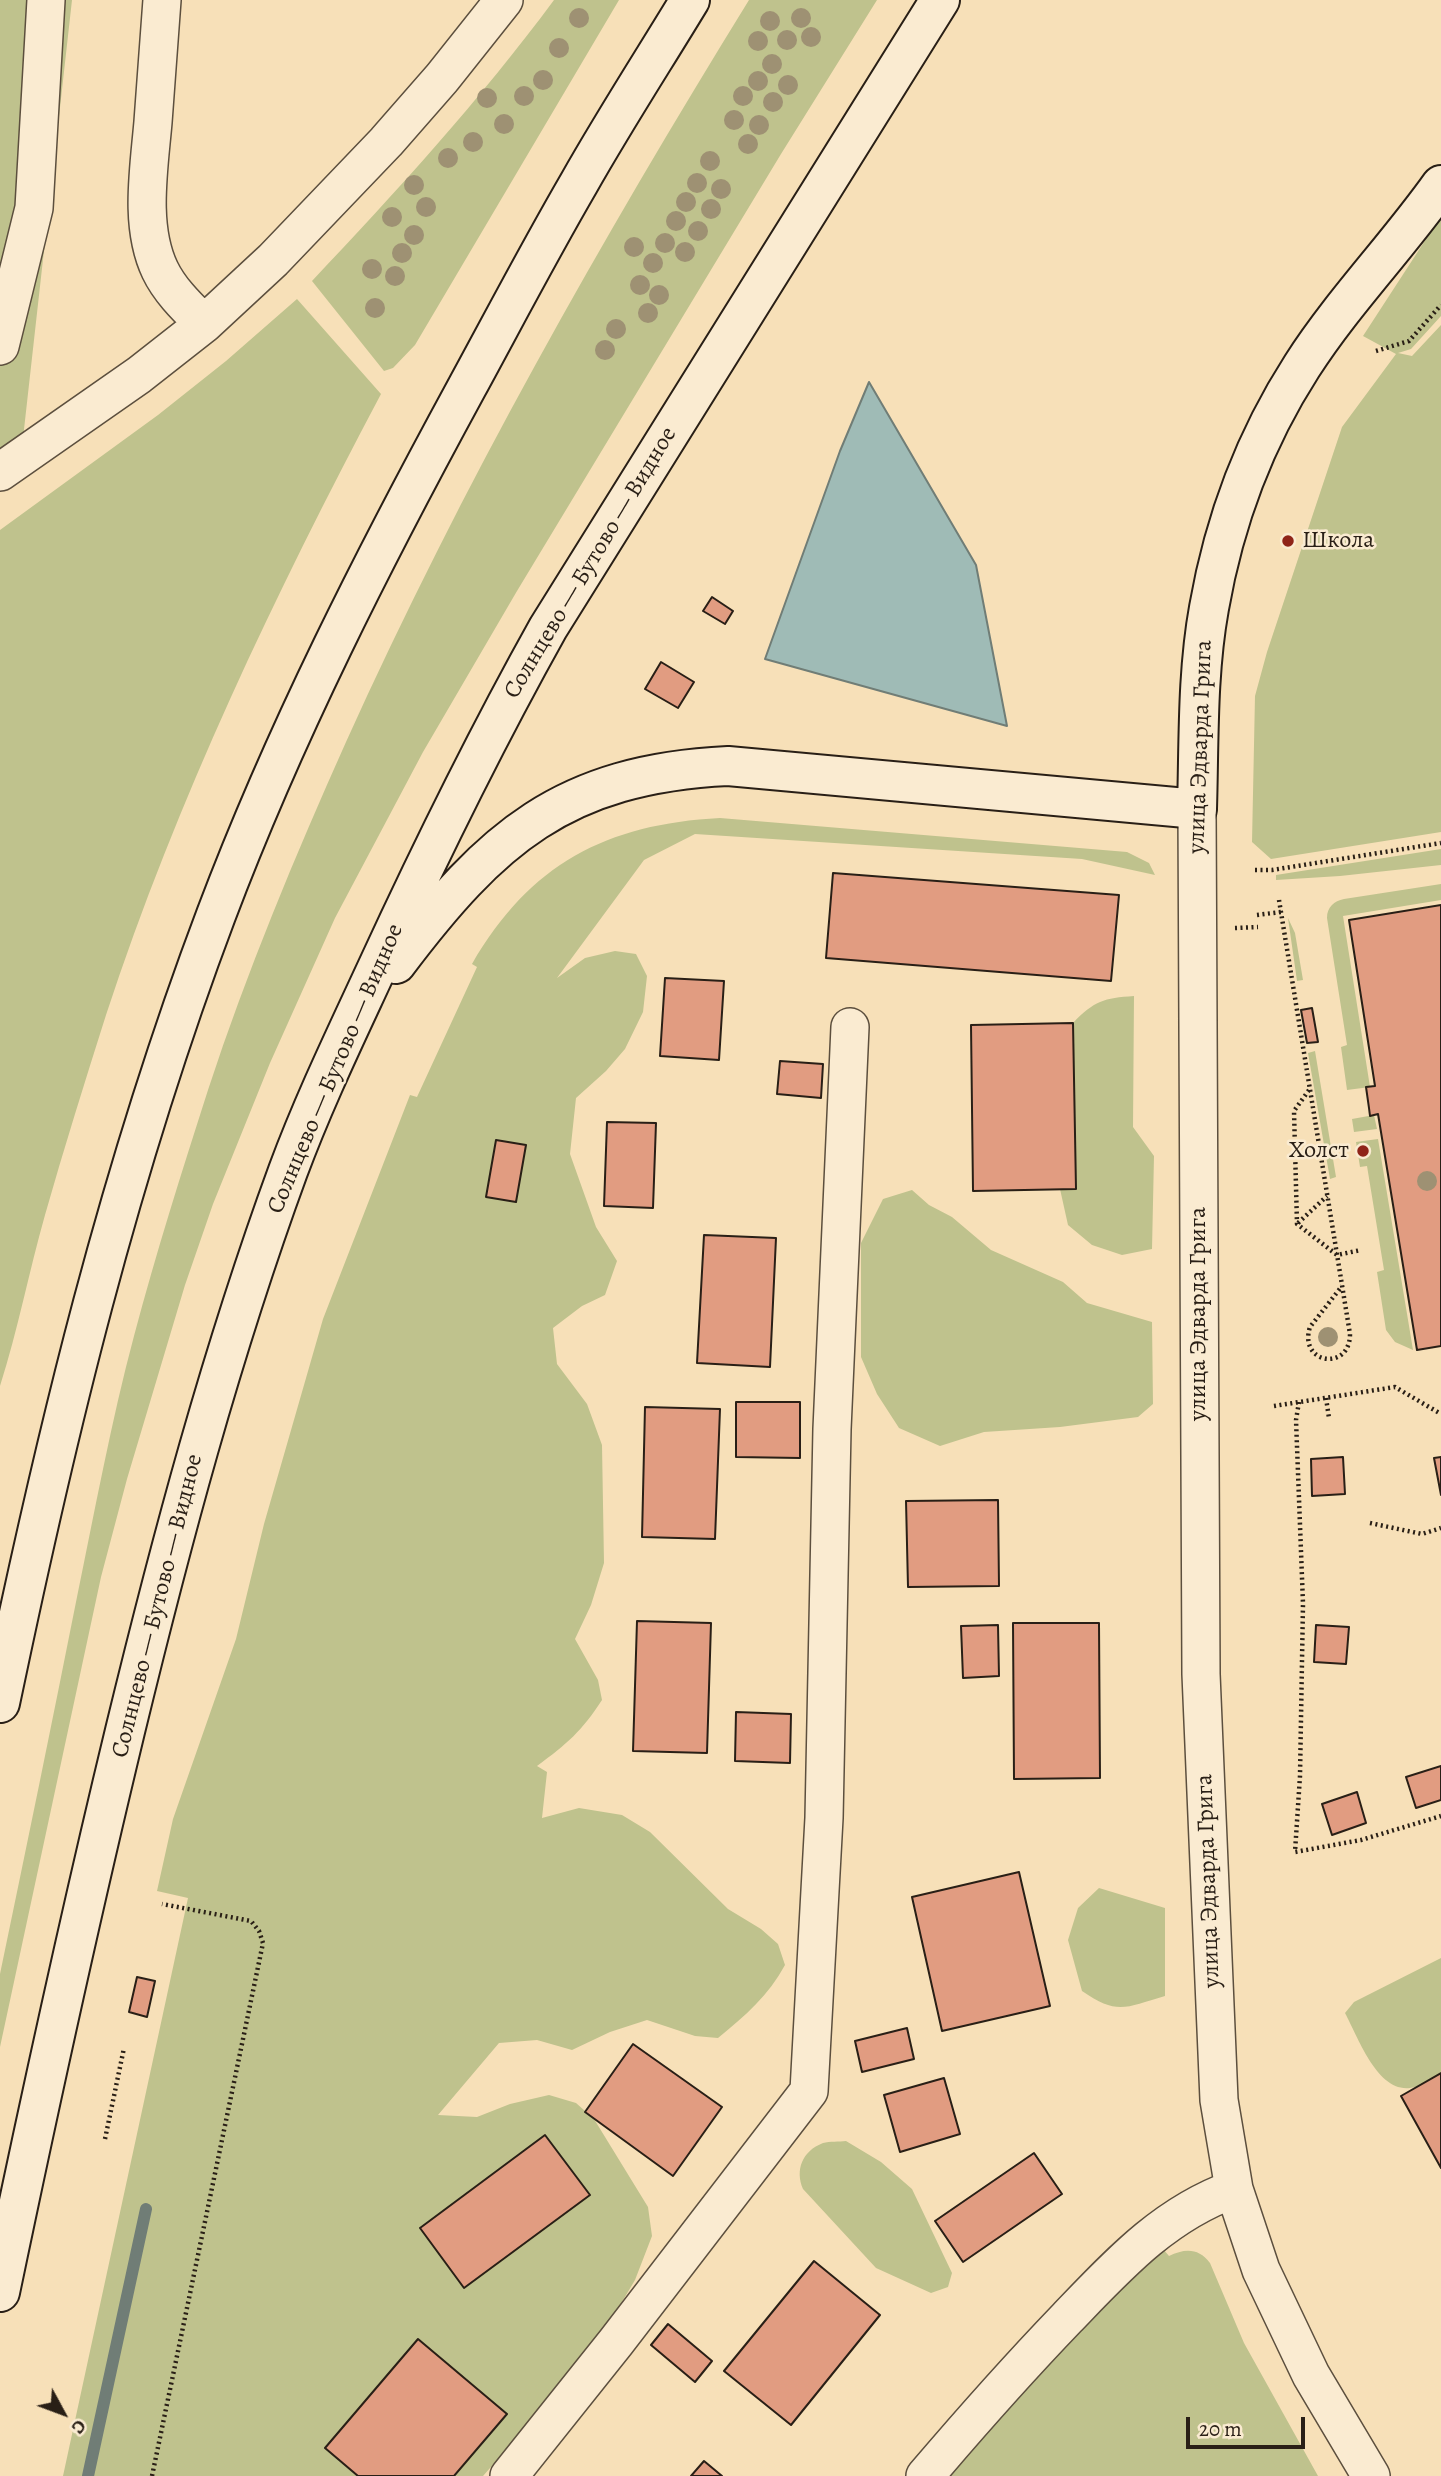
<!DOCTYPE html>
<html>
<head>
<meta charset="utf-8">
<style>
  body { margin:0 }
  #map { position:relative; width:1441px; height:2476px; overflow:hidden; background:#f7e0b8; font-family:Alegreya,serif }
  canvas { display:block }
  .north { position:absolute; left:28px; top:2378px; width:70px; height:70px; -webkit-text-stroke:5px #faebd1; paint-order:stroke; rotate:131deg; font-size:19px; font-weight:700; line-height:28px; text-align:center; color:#291f16 }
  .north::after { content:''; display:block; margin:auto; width:24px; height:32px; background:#291f16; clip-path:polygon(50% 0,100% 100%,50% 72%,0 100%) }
  .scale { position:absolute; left:1186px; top:2417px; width:119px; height:32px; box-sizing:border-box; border:4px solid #291f16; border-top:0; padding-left:9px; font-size:21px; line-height:24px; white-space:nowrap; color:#291f16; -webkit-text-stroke:5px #faebd1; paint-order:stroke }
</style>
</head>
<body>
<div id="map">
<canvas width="1441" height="2476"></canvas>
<div class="north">С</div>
<div class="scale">20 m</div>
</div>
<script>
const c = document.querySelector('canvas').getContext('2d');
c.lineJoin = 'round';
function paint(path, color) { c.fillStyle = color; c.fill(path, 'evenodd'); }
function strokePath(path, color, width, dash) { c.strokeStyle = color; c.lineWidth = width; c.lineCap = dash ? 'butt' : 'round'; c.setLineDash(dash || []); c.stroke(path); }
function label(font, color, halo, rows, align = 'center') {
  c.font = font + ' Alegreya,serif'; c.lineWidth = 5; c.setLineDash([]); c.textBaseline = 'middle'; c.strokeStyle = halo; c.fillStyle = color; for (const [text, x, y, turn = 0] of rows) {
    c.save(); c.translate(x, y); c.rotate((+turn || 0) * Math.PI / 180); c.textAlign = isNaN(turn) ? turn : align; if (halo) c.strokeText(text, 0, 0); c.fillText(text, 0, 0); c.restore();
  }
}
const green = new Path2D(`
  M0,0H72L19,474L0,481Z
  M554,0H619L415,345L393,368L384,371L312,281C397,191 480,100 554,0Z
  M749,0H877L781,154L517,591L423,752L335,918L270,1063L213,1204L185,1285L127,1479L101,1577L0,2047V1974C26,1849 52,1723 77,1597C95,1510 111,1422 134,1336C156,1253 182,1171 208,1090C247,971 295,856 346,742C462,485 601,240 749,0Z
  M1441,216V316L1411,349L1398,353L1412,356L1441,325V832L1271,859L1252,842L1255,696L1267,652L1342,427L1396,354L1363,336Z
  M297,299L381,394C275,594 177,799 106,1015C85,1081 64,1148 45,1215C29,1271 18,1330 0,1386V530L158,415L226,361Z
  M720,818L1127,852L1149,863L1155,875L1082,859L695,834L644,860L557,978L585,958L615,951L636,954L647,976L643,1012L625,1049L606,1071L576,1098L570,1154L596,1227L617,1261L605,1295L582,1306L553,1328L557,1364L587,1404L602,1445L604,1563L591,1605L575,1639L598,1680L602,1700C582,1731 567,1744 537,1766L547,1772L542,1818L579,1808L622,1815L650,1832L728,1909L761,1929L778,1944L785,1965C769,1995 745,2016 718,2038L695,2036L647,2020L610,2032L572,2050L537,2040L499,2043L438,2115L477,2117L510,2104L549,2095L576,2103L594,2119L648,2207L652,2236L635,2280L592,2352L483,2476H63L188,1898L157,1891L173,1819L236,1639L264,1524L323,1319L410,1095L417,1097L477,967L472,964C530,864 606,824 720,818Z
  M1441,849V865L1340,876L1276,880V875Z
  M1441,884V900L1343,916L1370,1087L1347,1090L1341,1047L1347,1045L1327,918C1327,907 1334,901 1344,899Z
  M1288,918L1295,933L1303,980L1297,981Z
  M1134,996L1133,1127L1154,1156L1152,1249L1122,1255L1092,1245L1068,1225L1060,1189L1076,1188L1073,1023C1094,1001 1104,998 1134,996Z
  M1315,1051L1336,1177L1330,1179L1308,1053Z
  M1374,1115L1377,1129L1354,1132L1352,1119Z
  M1378,1139L1413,1350L1395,1342L1386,1330L1377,1272L1384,1270L1367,1166L1360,1167L1356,1142Z
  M912,1190L929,1205L952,1217L991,1250L1063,1282L1087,1303L1152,1322L1153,1404L1138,1417L1060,1427L984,1432L940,1446L899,1428L877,1394L861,1357V1243L883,1199Z
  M1099,1888L1165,1908V1996C1126,2007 1118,2016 1082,1991L1068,1940L1078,1908Z
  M1441,1958V2076C1432,2079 1420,2087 1410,2088C1377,2092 1358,2037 1345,2013L1354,2002Z
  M846,2141L881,2162L912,2189L952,2273L948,2287L931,2293L876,2268L803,2189C795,2170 802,2151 823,2143C830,2141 839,2142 846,2141Z
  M1163,2249L1169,2256C1185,2248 1199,2248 1210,2263L1244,2343L1318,2476H947C1014,2397 1086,2319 1163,2249Z`);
const water = new Path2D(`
  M869,382L976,565L1007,726L765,659L840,451Z`);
const stream = new Path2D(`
  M88,2476L146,2209`);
const building = new Path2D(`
  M712,597L733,611L725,624L703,611Z
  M661,662L694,682L678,708L645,689Z
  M833,873L1119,895L1111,981L826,958Z
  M1441,905V1346L1417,1350L1378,1114L1370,1116L1369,1108L1366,1087L1375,1086L1349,920Z
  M665,978L724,981L719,1060L660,1056Z
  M1312,1008L1318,1042L1307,1043L1301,1010Z
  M1073,1023L1076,1189L973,1191L971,1025Z
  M780,1061L823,1064L821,1098L777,1094Z
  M607,1122L656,1123L653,1208L604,1206Z
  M496,1140L526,1145L516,1202L486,1197Z
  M704,1235L776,1238L770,1367L697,1363Z
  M736,1402H800V1458L736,1457Z
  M645,1407L720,1409L715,1539L642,1537Z
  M1343,1457L1345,1494L1312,1496L1311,1459Z
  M1441,1457V1495L1434,1458Z
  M998,1500L999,1586L908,1587L906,1501Z
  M637,1621L711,1623L707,1753L633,1751Z
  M1013,1623H1099L1100,1778L1014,1779Z
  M998,1625L999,1676L963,1678L961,1626Z
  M1316,1625L1349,1627L1346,1664L1314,1662Z
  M736,1712L791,1714L790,1763L735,1761Z
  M1441,1766V1800L1416,1808L1406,1777Z
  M1357,1792L1366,1823L1332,1835L1322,1804Z
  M1019,1872L1050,2006L942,2031L912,1897Z
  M137,1977L155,1981L147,2017L129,2012Z
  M907,2028L914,2059L862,2072L855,2041Z
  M633,2044L722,2107L673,2176L585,2112Z
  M1441,2073V2168L1401,2096Z
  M944,2078L960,2134L900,2152L884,2095Z
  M545,2135L590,2195L464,2288L420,2228Z
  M1034,2153L1062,2194L963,2262L935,2221Z
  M814,2261L880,2315L791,2425L724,2371Z
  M668,2324L712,2361L695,2382L651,2345Z
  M418,2339L507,2414L454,2476H358L325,2448Z
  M704,2461L722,2476H691Z`);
const path = new Path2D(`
  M1376,351L1409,341L1441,305
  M1255,870H1272L1441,843
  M1279,900L1350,1334C1350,1372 1298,1364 1310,1327L1342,1286
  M1257,915L1281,912
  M1235,928L1258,927
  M1309,1090L1294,1111L1297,1224L1337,1255L1361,1250
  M1298,1223L1327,1196
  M1326,1398L1329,1418
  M1299,1402L1296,1420L1303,1604L1300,1776L1295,1852L1361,1840L1441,1816
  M1274,1406L1395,1387L1441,1414
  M1370,1523L1422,1534L1441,1528
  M105,2139L124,2048
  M152,2476L263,1943L259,1931L251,1921L162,1904`);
const street = new Path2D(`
  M162,0C159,41 156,82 153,122C149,169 139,226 160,270C170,291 188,308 204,324
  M0,346L34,208L46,0
  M0,472L139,375L204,324L273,260L386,142L442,78L504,0
  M1197,809L1201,1674L1219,2100L1234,2189L1261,2270L1311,2375L1371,2476
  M509,2476L616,2342L809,2091L824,1818L832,1429L850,1027
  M925,2476C971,2422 1018,2369 1067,2318C1118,2265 1164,2214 1234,2189`);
const secondary = new Path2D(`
  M396,964C491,838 563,774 728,766L1197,809C1199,742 1197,674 1209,608C1224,522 1255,439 1302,366C1343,302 1397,247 1441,185
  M0,1703C56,1434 119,1172 216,915C285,732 374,558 467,387C504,319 540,250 579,183C614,121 653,61 690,0
  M0,2292C39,2105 80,1917 125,1731C171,1542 221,1354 288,1171C314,1101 346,1035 377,968C430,853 486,739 548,628L940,0`);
const trees = [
  [579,18],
  [801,18],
  [770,21],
  [811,37],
  [787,40],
  [758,41],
  [559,48],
  [772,64],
  [543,80],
  [758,81],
  [788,85],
  [524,96],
  [743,96],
  [487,98],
  [773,102],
  [734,120],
  [504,124],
  [759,125],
  [473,142],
  [748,144],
  [448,158],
  [710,161],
  [697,183],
  [414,185],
  [721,189],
  [686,202],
  [426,207],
  [711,209],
  [392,217],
  [676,221],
  [698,231],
  [414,235],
  [665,243],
  [634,247],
  [685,252],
  [402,253],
  [653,263],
  [372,269],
  [395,276],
  [640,285],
  [659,295],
  [375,308],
  [648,313],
  [616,329],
  [605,350],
  [1427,1181],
  [1328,1337]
];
const markers = [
  [1288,541,7,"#8f2418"],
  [1363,1151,7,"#8f2418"]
];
const poiNames = [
  ["Школа",1302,541],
  ["Холст",1349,1151,"right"]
];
const streetNames = [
  ["Солнцево — Бутово — Видное",591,563,-59],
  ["улица Эдварда Грига",1201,747,-88],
  ["Солнцево — Бутово — Видное",336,1069,-67],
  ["улица Эдварда Грига",1199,1314,-90],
  ["Солнцево — Бутово — Видное",158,1606,-76],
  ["улица Эдварда Грига",1209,1881,-92]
];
paint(green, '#bfc28d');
paint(water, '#9fbbb6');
strokePath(water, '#707d76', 2);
strokePath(stream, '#707d76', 12);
paint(building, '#e19c81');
strokePath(building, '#291f16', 2);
strokePath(street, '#5c4f3e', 40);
strokePath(secondary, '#291f16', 42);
strokePath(path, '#291f16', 4.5, [2, 3.5]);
strokePath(street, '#faebd1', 37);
strokePath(secondary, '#faebd1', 38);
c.fillStyle = '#9e9173';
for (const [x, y] of trees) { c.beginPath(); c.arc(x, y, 10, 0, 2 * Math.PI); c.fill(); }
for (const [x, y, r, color] of markers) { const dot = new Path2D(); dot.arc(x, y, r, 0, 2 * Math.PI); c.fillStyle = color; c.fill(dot); strokePath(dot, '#faebd1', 2.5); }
label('24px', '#291f16', '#faebd1', poiNames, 'left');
label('24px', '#291f16', '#faebd1', streetNames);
</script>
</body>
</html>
